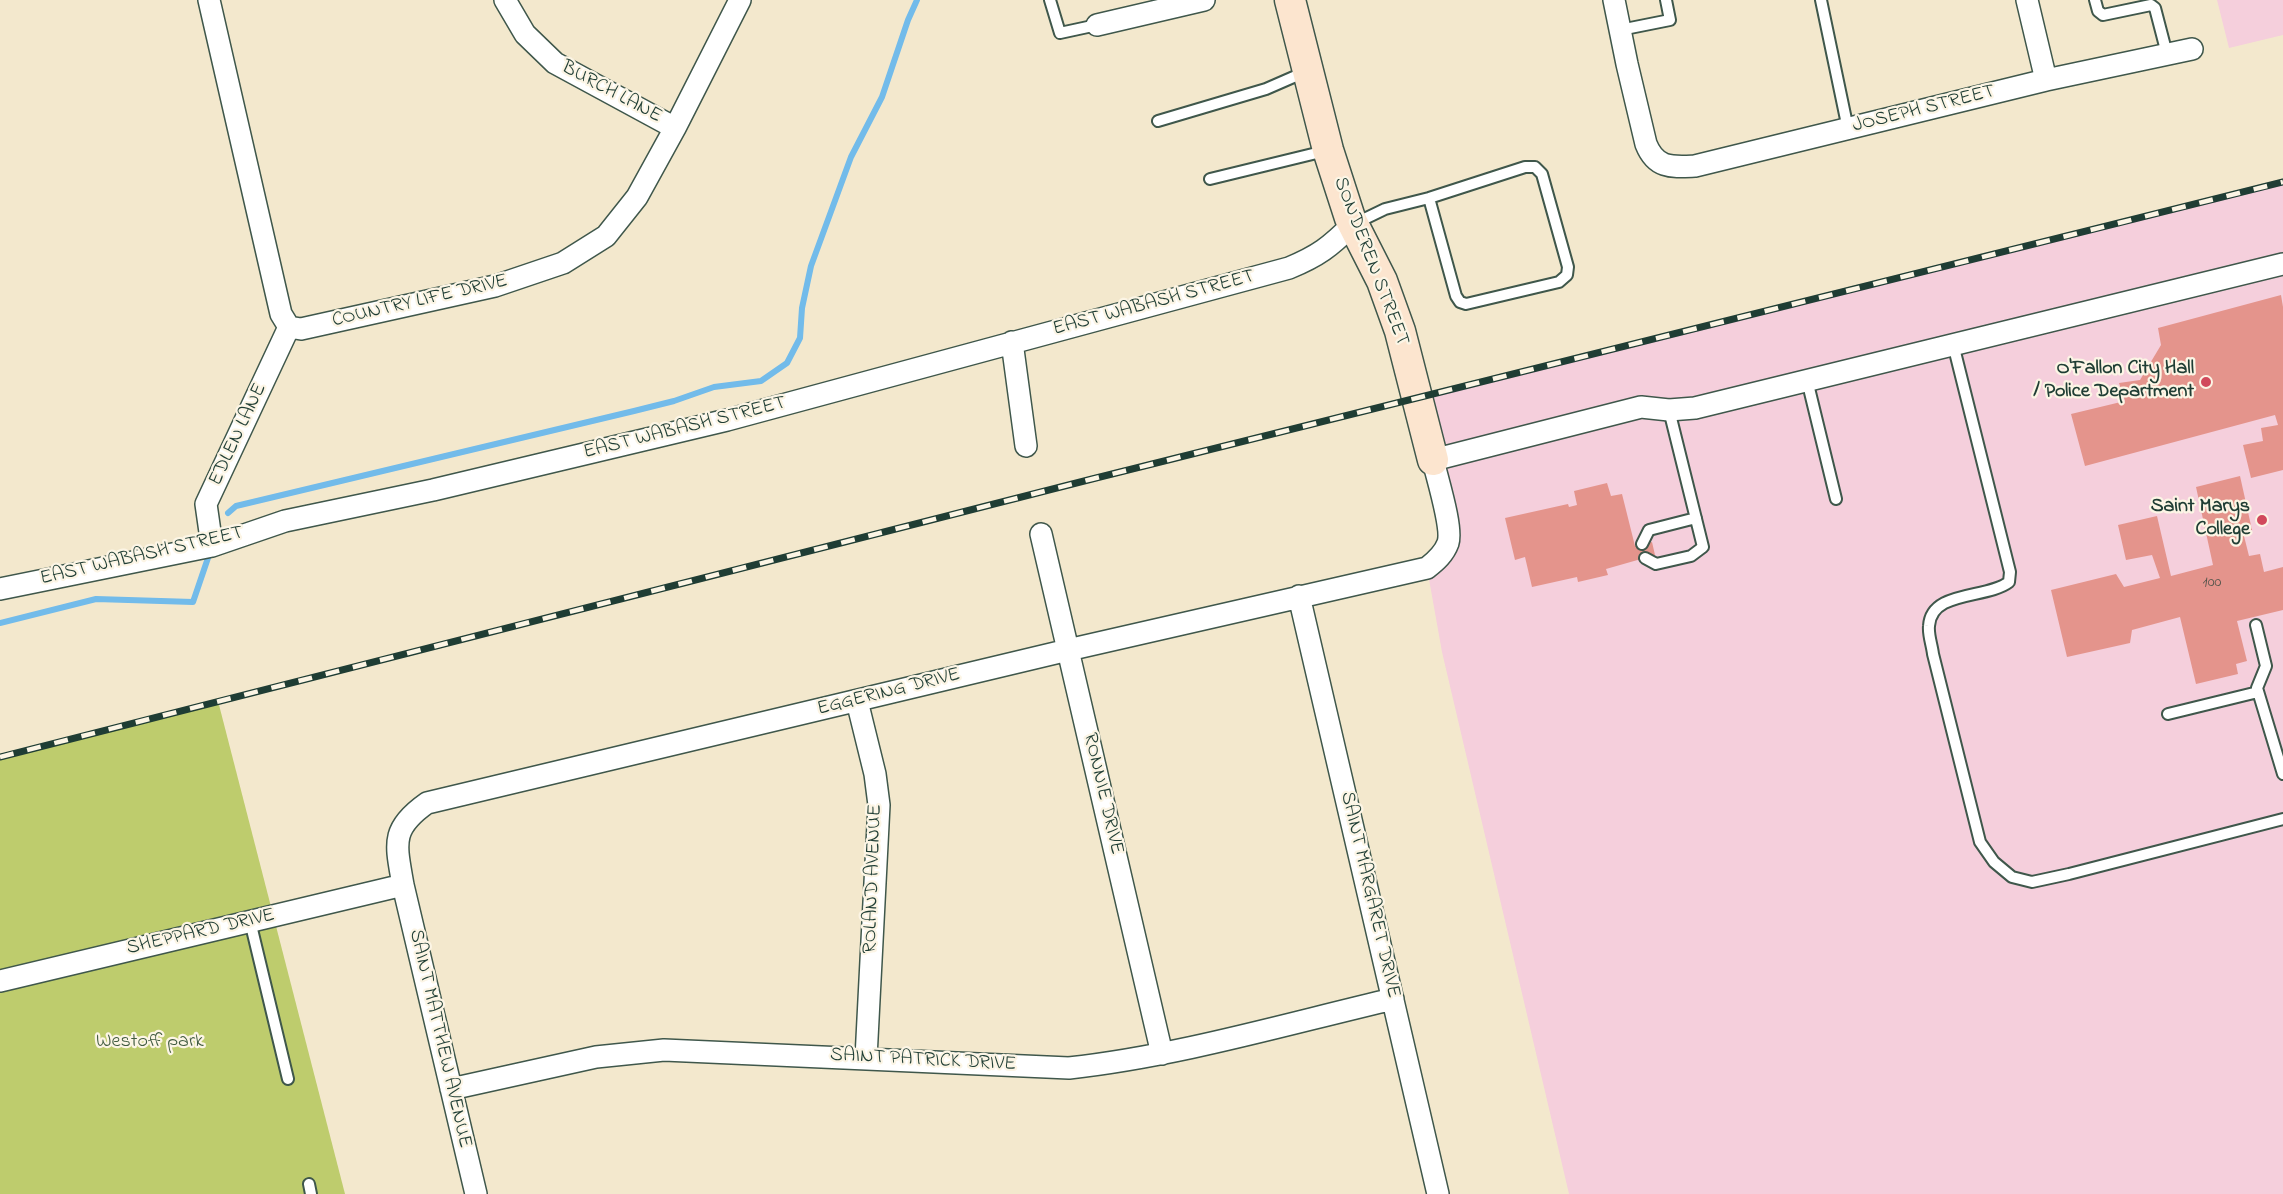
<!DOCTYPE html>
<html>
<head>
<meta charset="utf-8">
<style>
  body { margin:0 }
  canvas { display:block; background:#f3e8cd }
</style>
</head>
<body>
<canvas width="2283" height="1194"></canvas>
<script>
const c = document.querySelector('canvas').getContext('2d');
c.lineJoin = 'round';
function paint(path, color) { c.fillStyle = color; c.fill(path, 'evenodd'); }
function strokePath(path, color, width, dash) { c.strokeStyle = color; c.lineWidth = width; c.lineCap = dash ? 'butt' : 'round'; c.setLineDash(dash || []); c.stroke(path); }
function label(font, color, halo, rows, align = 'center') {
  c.font = font + ' "Indie Flower",sans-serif'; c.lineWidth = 4.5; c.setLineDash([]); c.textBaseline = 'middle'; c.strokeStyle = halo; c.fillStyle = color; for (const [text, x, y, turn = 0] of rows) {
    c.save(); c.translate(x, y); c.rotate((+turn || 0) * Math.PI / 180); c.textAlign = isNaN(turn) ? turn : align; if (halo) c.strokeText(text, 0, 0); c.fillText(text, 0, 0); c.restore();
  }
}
const built = new Path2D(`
  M2217,0H2283V35L2229,48Z
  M2283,182V1194H1569L1442,652L1427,568L1449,542L1418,398Z`);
const green = new Path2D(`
  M218,701L345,1194H0V754Z`);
const stream = new Path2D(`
  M228,513L236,506L634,411L674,401L714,387L761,381L787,363L800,338L802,308L811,266L851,157L882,97L908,20L917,0
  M0,623L96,599L193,602L210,552`);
const building = new Path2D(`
  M2281,295L2283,307V470L2251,478L2243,445L2263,441L2261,428L2278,425L2275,415L2085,466L2071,414L2125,401L2119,383L2140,380L2161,345L2158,328Z
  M2240,476L2252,530L2243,532L2249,556L2260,554L2264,572L2283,567V610L2237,621L2247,661L2236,664L2238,674L2196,684L2180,617L2132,630L2130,643L2067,657L2051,590L2116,574L2124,587L2160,578L2152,555L2126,560L2118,525L2157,516L2171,576L2213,565L2196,487Z
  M1607,483L1611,496L1622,494L1635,546L1652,542L1655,555L1606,569L1608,575L1578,582L1577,577L1532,587L1525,557L1515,560L1505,518L1568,504L1569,507L1577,505L1574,491Z`);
const lane = new Path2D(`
  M1050,0L1060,33L1097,25
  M1821,0L1848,129
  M2095,0L2098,11L2103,15L2151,5L2155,8L2167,54
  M1620,30L1670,20L1666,0
  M1158,121L1266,89L1305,72
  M1210,179L1325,151
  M1356,223L1385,209L1429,198L1525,167H1535L1542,174L1568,267L1567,275L1559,282L1466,304L1460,302L1456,296L1429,198
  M1953,344L2010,572L2009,582C1987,599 1931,590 1929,626C1928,635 1932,645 1933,654L1980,842L1994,862L2012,877L2032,882L2069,874L2283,819
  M1807,380L1836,499
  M1642,544L1649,530L1696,518
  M1645,558L1656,564L1691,556L1703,547L1669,410
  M2256,625L2266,666L2257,688L2283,774
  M2168,714L2258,692
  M250,921L288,1079
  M309,1184L311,1194`);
const street = new Path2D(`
  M209,0L281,314L289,327L301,329L495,286L563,263L606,236L637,197L675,128L740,0
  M505,0L525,34L555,63L675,128
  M1614,0L1627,64L1646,144C1656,169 1672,167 1695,166L2046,80L2192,49
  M2027,0L2046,80
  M1097,25L1204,0
  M1012,342L1026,446
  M1041,534L1162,1054
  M212,546L206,504L289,327
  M0,589L212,546L285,521L433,490L727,420L1289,268C1318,256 1330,247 1353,224
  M1299,596L1438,1194
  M857,701L875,774L879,805L866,1058
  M0,981L403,885
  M451,1089L596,1057L664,1050L1069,1068C1178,1056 1286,1024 1393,999
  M476,1194L403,885C396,844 390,829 427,803L1068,650L1427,568C1436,561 1444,554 1448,543C1453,528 1437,478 1433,460L1641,407L1669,410L1695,408L2283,264`);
const secondary = new Path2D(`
  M1290,0L1328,150L1350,218L1382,281L1400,331L1433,460`);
const rail = new Path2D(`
  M0,757L1092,479L2283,182`);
const markers = [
  [2206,382,6,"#d1495b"],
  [2262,520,6,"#d1495b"]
];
const numberNames = [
  ["100",2212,583]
];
const streetNames = [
  ["BURCH LANE",611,93,28],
  ["JOSEPH STREET",1924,110,-14],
  ["SONDEREN STREET",1370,262,69],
  ["COUNTRY LIFE DRIVE",420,302,-13],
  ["EAST WABASH STREET",1154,304,-15],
  ["EAST WABASH STREET",685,429,-14],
  ["EDLEN LANE",239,435,-65],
  ["EAST WABASH STREET",142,557,-13],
  ["EGGERING DRIVE",889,693,-14],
  ["RONNIE DRIVE",1102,794,77],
  ["ROLAND AVENUE",874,879,-88],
  ["SAINT MARGARET DRIVE",1369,895,77],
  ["SHEPPARD DRIVE",201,933,-13],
  ["SAINT MATTHEW AVENUE",439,1039,77],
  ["SAINT PATRICK DRIVE",923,1061,3]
];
const poiNames = [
  ["O'Fallon City Hall",2194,370],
  ["/ Police Department",2194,393],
  ["Saint Marys",2250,508],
  ["College",2250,531]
];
const parkNames = [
  ["Westoff park",150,1043]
];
paint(built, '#f5cfdc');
paint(green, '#becc6d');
strokePath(stream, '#72bbea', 6);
paint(building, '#e4948c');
strokePath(lane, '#3f574b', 14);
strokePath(street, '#3f574b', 24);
strokePath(secondary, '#3f574b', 33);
strokePath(lane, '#fff', 10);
strokePath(street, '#fff', 21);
strokePath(secondary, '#fce5cf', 30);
strokePath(rail, '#1f3d34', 7);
strokePath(rail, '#fcf5e5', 4.5, [14]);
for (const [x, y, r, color] of markers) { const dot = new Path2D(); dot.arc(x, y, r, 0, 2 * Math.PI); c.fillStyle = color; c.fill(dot); strokePath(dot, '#fcf5e5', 2); }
label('16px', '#50534a', null, numberNames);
label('20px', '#1f3d34', '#fcf5e5', streetNames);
label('bold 20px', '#1f3d34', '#fcf5e5', poiNames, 'right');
label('20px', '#3f5a3f', '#fcf5e5', parkNames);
</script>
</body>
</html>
